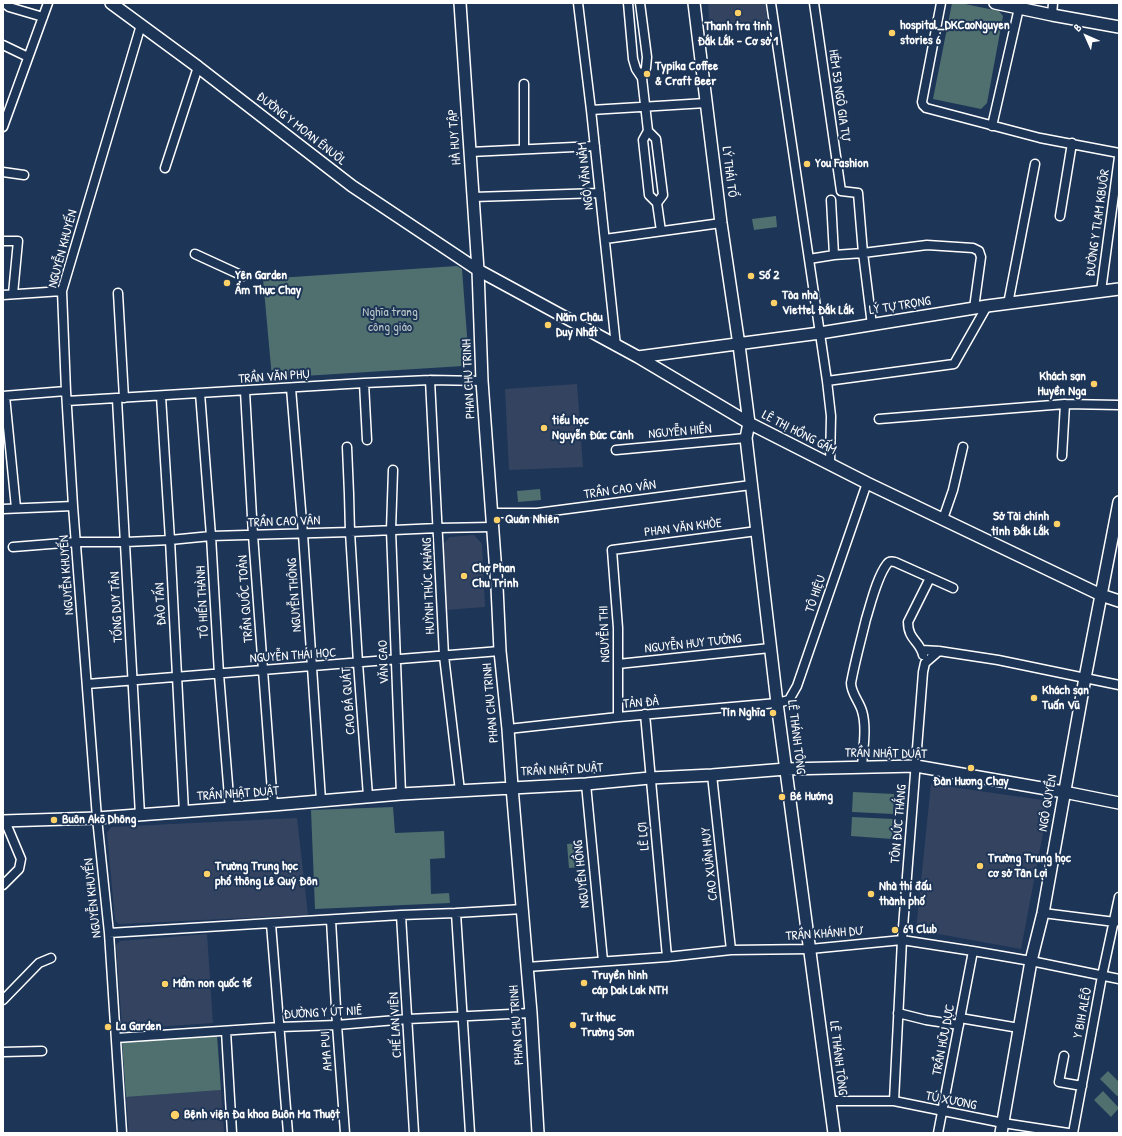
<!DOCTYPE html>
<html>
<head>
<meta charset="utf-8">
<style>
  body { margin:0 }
  #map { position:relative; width:1122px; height:1136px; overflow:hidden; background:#1d3557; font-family:"Patrick Hand",sans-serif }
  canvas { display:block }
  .frame { position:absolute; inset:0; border:4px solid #fff; pointer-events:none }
  .north { position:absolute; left:1066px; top:16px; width:40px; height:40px; -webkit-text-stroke:3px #1d3557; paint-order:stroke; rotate:315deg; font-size:11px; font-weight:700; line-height:16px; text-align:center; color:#fff }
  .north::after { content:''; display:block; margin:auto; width:14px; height:18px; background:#fff; clip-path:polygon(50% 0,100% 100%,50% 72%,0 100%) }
</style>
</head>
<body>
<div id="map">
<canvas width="1122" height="1136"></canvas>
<div class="frame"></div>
<div class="north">B</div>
</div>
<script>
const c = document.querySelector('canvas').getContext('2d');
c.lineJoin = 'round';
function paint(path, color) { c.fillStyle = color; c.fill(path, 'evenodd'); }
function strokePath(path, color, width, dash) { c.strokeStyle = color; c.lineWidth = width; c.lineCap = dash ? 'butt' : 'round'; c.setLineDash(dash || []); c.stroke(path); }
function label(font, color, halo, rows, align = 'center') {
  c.font = font + ' "Patrick Hand",sans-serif'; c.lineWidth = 4; c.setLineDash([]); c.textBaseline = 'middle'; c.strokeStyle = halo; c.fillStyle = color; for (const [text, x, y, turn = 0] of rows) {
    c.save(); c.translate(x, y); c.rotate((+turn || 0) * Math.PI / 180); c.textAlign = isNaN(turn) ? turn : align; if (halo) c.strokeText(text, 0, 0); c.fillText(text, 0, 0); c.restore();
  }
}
const built = new Path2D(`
  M708,3H765L768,24L710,30Z
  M577,384L583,467L509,470L505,389Z
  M474,535L482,544L485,607L445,610L442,545L450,537Z
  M931,784L1049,801L1021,949L916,930Z
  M297,818L308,915L119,924L115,920L107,833L111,827Z
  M207,934L213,1023L126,1029L122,1025L116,945L120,941Z
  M221,1090L224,1133H129L126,1097Z`);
const green = new Path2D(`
  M952,3H960L999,11L1003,16L987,103L981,109L933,99Z
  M776,216L777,227L754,230L752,219Z
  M457,266L462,269L469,362L463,366L272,378L263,279Z
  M540,489L541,500L518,502L517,491Z
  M853,792L894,794L893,814L852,812Z
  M393,807L395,833L444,831L445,858L430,859L431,894L449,893L450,903L315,909L311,810Z
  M852,817L893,819L892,839L851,836Z
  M579,843L581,867L569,868L567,844Z
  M217,1035L221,1090L126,1097L122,1042Z
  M1108,1071L1119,1082V1095L1117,1096L1100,1079Z
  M1103,1091L1119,1108L1111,1117L1094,1100Z`);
const street = new Path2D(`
  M4,3L9,7L43,17
  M578,3L591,110L616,346
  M628,3L633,59L636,69L642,78L648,131L643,140L649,195L657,203L661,231
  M640,3L647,57L646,68L642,78
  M771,3L827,381L831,416L830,464
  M814,3L841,191L858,193L863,253L872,325
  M941,3L922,102L923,105L926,108L1040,138L1119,153
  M1052,15L1053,3
  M3,45L28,57
  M524,84V149
  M591,110L706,103
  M992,126L1019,8
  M3,127L48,3
  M648,131L656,139L663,195L657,203
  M470,152L595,146
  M165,168L198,67
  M3,172L24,175
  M473,197L600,193
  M831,200L834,255
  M1060,216L1072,143
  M605,239L721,223
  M3,241H18L13,294
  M195,254L243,276
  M809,259L834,255L863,253L927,245L973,248L979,251L981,257L974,308
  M1101,291L1119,157
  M118,293L124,398
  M3,295L62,291
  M1008,304L1035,164
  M430,380L444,656L460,791
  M827,381L954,364L987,306
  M364,383L367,440
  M291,388L303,534L321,800
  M245,391L253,535L273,805
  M200,393L211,536L219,674L230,809
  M3,396L66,391
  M5,396L16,508
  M161,396L170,540L184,812
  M117,399C125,537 131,676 140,815
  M67,401L364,383L430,380L482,381
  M879,419L1065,404L1119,405
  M347,447L349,494L350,532L358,663L368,796
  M616,450L746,438
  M1062,456L1065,404
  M393,470L391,530L401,794
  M3,509L73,506
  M491,513H537L751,485
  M943,519L953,490L963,447
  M13,547L76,542H126L170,540L211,536L350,532L438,528L492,527
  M922,650L939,651L998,660L1119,685
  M923,655C920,641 908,640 908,622L930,578
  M618,664L770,648
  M87,684L500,651
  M645,714L667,957
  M618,717V628L612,550L757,531
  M508,729L618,717L777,703L789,700L797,686L867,483
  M862,767C863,750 867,727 862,711C859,701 851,693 851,683C855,661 861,640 866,619C871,603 877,577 887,564C889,561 891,561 895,562L953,588
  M712,775L731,950
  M586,784L603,961
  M3,885L19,869L21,859L5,821
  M456,913L470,1133
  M1043,913L1115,922
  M401,915L414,1133
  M331,920L337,1025L345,1133
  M271,924L288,1133
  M109,933L401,915L456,913L523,909
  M527,967L667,957L731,950L810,949L902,940L973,951L1031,961L1119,979
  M3,1000L39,963L51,958
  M898,1013L926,1020L959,1025
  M960,1018L1019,1028
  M226,1031L232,1133
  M116,1038L280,1027L337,1025L408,1019L531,1013
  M3,1052L42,1051
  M1064,1056L1059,1082L1082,1086
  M829,1101H894L1003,1123L1068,1133
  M894,1101L902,940L923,672L925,663L939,651
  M122,1133L109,933L97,818L73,506L66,391L62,291L141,25
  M938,1133L973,951
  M1073,1133L1102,976L1119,897`);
const secondary = new Path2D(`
  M111,3L198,67L352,186L478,270L638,357L749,423L867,483L1101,595L1119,601
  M460,3L478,270L482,381L497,587L500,651L508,729L512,787L531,1013L538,1133
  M694,3L721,223L739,345L749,423L746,438L777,703L834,1133
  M995,3L1052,15L1119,27
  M638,357L820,333L987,306L1119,289
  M3,821L97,818L273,805L401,794L586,784L650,778L712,775L786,769L916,766L1064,792L1119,803
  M1001,1133L1031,961L1043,913L1085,678L1119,502`);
const markers = [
  [738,13,4,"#ffd166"],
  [892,33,4,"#ffd166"],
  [647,74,4,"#ffd166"],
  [807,164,4,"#ffd166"],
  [751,276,4,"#ffd166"],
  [227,283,4,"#ffd166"],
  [774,303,4,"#ffd166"],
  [548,325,4,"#ffd166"],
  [1094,384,4,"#ffd166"],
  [544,428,4,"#ffd166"],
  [497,520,4,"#ffd166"],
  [1057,524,4,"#ffd166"],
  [464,576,4,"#ffd166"],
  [1034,698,4,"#ffd166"],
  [773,713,4,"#ffd166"],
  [971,768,4,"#ffd166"],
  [782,797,4,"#ffd166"],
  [54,820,4,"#ffd166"],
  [980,866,4,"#ffd166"],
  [207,874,4,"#ffd166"],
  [871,894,4,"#ffd166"],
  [895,930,4,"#ffd166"],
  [584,983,4,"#ffd166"],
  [165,984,4,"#ffd166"],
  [573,1025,4,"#ffd166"],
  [108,1027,4,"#ffd166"],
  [175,1115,5,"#ffd166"]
];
const poiNames = [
  ["hospital_DKCaoNguyen",900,26],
  ["stories 6",900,41],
  ["Thanh tra tỉnh",738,27,"center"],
  ["Đắk Lắk - Cơ sở 1",738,42,"center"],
  ["Typika Coffee",655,67],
  ["& Craft Beer",655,82],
  ["You Fashion",815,164],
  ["Yên Garden",235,276],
  ["Ẩm Thực Chay",235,291],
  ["Số 2",759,276],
  ["Tòa nhà",782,296],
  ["Viettel Đắk Lắk",782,311],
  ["Năm Châu",556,318],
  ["Duy Nhất",556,333],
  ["Khách sạn",1086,377,"right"],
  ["Huyền Nga",1086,392,"right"],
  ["tiểu học",552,421],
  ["Nguyễn Đức Cảnh",552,436],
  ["Sở Tài chính",1049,517,"right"],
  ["tỉnh Đắk Lắk",1049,532,"right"],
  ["Quán Nhiên",505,520],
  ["Chợ Phan",472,569],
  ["Chu Trinh",472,584],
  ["Khách sạn",1042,691],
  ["Tuấn Vũ",1042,706],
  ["Tín Nghĩa",765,713,"right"],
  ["Đàn Hương Chay",971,782,"center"],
  ["Bé Hướng",790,797],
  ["Buôn Akõ Dhông",62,820],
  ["Trường Trung học",988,859],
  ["cơ sở Tân Lợi",988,874],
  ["Trường Trung học",215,867],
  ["phổ thông Lê Quý Đôn",215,882],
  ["Nhà thi đấu",879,887],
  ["thành phố",879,902],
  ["69 Club",903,930],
  ["Truyền hình",592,976],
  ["cáp Dak Lak NTH",592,991],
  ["Mầm non quốc tế",173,984],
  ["Tư thục",581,1018],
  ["Trường Sơn",581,1033],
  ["La Garden",116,1027],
  ["Bệnh viện Đa khoa Buôn Ma Thuột",184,1115]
];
const streetNames = [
  ["HẺM 53 NGÔ GIA TỰ",839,95,82],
  ["ĐƯỜNG Y MOAN ÊNUÔL",301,129,38],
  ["HÀ HUY TẬP",455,137,-94],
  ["LÝ THÁI TỔ",729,172,83],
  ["NGÔ VĂN NĂM",586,176,-96],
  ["ĐƯỜNG Y TLAM KBUÔR",1098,223,-82],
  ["NGUYỄN KHUYẾN",63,249,-75],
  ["LÝ TỰ TRỌNG",900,306,-9],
  ["TRẦN VĂN PHỤ",274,377,-4],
  ["PHAN CHU TRINH",469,379,-93],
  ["NGUYỄN HIỀN",680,432,-5],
  ["LÊ THỊ HỒNG GẤM",799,433,27],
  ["TRẦN CAO VÂN",620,490,-8],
  ["TRẦN CAO VÂN",284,522,-2],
  ["PHAN VĂN KHÒE",683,528,-7],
  ["NGUYỄN KHUYẾN",67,575,-94],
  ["HUỲNH THÚC KHÁNG",429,586,-92],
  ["TÔ HIỆU",816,594,-71],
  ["NGUYỄN THÔNG",295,595,-94],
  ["TRẦN QUỐC TOẢN",246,599,-94],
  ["TÔ HIẾN THÀNH",203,602,-93],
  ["ĐÀO TẤN",161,604,-93],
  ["TỐNG DUY TÂN",117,607,-93],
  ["NGUYỄN THI",605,634,-92],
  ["NGUYỄN HUY TƯỞNG",693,644,-6],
  ["NGUYỄN THÁI HỌC",293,656,-4],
  ["VĂN CAO",384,662,-92],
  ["CAO BÁ QUÁT",349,701,-94],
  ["PHAN CHU TRINH",491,703,-95],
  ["TẢN ĐÀ",641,703,-5],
  ["LÊ THÁNH TÔNG",796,737,83],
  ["TRẦN NHẬT DUẬT",886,754,1],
  ["TRẦN NHẬT DUẬT",562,770,-3],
  ["TRẦN NHẬT DUẬT",238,794,-4],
  ["NGÔ QUYỀN",1048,803,-80],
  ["TÔN ĐỨC THẮNG",899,824,-85],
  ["LÊ LỢI",644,836,-95],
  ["CAO XUÂN HUY",710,864,-96],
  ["NGUYÊN HỒNG",582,874,-96],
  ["NGUYỄN KHUYẾN",93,898,-96],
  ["TRẦN KHÁNH DƯ",824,934,-4],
  ["ĐƯỜNG Y ÚT NIÊ",323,1013,-3],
  ["Y BIH ALÊÔ",1083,1013,-79],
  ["CHẾ LAN VIÊN",396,1025,-93],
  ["PHAN CHU TRINH",517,1025,-94],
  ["TRẦN HỮU DỰC",944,1040,-79],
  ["AMA PUI",327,1051,-94],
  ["LÊ THÁNH TÔNG",838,1058,83],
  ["TÚ XƯƠNG",951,1101,11]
];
const parkNames = [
  ["Nghĩa trang",390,313],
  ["công giáo",390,328]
];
paint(built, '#344460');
paint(green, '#506f6f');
strokePath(street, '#fff', 11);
strokePath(secondary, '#fff', 14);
strokePath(street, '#1d3557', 8);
strokePath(secondary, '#1d3557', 11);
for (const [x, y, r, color] of markers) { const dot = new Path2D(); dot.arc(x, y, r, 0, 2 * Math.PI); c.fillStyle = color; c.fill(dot); strokePath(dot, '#1d3557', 1.5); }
label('bold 13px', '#fff', '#1d3557', poiNames, 'left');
label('13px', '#fff', '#1d3557', streetNames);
label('13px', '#b9c5c5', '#1d3557', parkNames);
</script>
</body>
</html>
